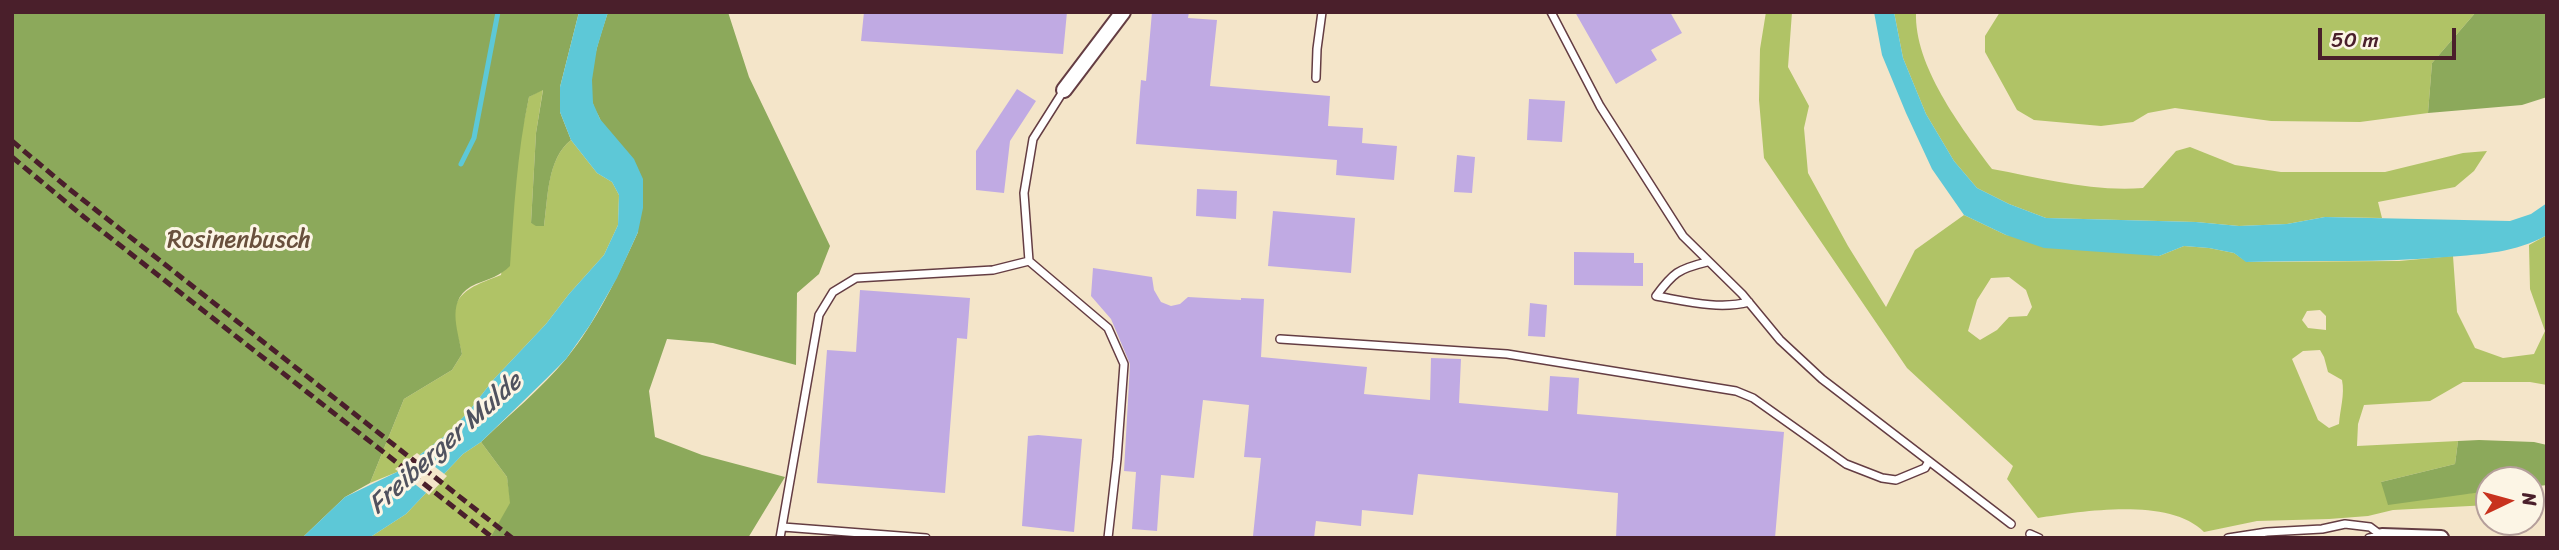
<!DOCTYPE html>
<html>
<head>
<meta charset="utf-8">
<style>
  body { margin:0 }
  #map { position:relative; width:2559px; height:550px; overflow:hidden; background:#f4e5c9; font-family:Sriracha,sans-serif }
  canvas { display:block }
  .frame { position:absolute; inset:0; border:14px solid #4a1f2b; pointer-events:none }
  .north { position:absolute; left:2475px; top:466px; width:70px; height:70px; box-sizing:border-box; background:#fcf5e5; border:2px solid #b59f9b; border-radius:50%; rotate:85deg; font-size:19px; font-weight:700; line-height:28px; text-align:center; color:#4a1f2b }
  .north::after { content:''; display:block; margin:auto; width:24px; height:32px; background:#c8321e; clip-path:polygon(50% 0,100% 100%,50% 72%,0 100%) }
  .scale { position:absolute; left:2318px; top:28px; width:138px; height:32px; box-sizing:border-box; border:4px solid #4a1f2b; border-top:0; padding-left:9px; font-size:21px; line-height:24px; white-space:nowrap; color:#4a1f2b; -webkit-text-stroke:5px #fcf5e5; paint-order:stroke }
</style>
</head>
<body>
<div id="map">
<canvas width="2559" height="550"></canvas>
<div class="frame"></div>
<div class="north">N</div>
<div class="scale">50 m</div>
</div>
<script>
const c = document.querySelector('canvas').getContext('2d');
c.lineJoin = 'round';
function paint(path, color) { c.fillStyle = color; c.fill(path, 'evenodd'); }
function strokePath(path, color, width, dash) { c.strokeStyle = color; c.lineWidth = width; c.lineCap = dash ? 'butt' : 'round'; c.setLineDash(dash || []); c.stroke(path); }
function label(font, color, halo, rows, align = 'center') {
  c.font = font + ' Sriracha,sans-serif'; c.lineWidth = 6; c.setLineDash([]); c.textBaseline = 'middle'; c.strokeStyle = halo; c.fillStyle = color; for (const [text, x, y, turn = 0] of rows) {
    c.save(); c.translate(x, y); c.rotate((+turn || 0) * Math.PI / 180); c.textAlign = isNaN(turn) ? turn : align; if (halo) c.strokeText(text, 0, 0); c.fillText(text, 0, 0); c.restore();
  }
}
const green = new Path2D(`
  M1766,12H1792L1788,67L1809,106L1804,128L1808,173L1848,246L1886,307L1915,250L1964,215L2006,235L2159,256L2184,246L2209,248L2234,253L2247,262L2399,261L2453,256L2457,312L2475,348L2503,358L2534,354L2545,331L2530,289L2529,245L2547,235V385L2530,382H2463L2430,401L2364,405L2358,424L2357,446L2458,441L2455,464L2381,482L2453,495L2489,491V505L2393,510L2368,516L2329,519L2257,521L2204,532C2170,497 2082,511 2038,518L2007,479L2013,466L1907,368L1764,158L1759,100L1760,49ZM2009,277L2026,290L2032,307L2027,316L2009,317L1997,330L1980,340L1968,331L1977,300L1991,278ZM2320,310L2326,316V330L2308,328L2302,320L2307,311ZM2320,350L2324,357L2328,372L2342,380C2345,395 2340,409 2339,424L2329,428L2318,420L2292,359L2303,351Z
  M1894,12H1916C1914,66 1961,127 1992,169C2041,178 2092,192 2143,188L2176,151L2190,147L2235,165L2281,172H2385L2463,153L2487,151L2474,171L2455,187L2378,202L2382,218L2325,217L2287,224L2239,226L2196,222L2046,218L2009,204L1977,188L1954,161L1926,114L1903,58Z
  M2000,12H2476L2432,63L2428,113L2360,122L2271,121L2175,108L2148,113L2133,122L2101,126L2034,120L2017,110L1985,52V36Z
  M543,89L536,133L531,223L544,226C548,197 547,159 571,140L597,173L612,182L619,195L618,225L604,255L569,294L546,324L494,379L469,411L446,435L397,472L370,483L404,399L452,370L462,354C460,342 454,328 454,316C454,290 481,283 501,275L522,130L529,97Z
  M481,442L507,477L511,504L490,538H369L406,514L463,454Z`);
const forest = new Path2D(`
  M12,12H579L560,87V112L571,140C547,159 548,198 544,226H536L531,223L536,133L543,90L529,97C517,153 514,209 510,266C500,276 489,279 476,284C444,298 458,329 462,354L452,370L404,399L370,483L345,497L302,538H12Z
  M608,12H728L749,77L830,246L819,274L797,293L796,365L713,343L667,339L649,391L655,437L702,455L785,477L748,538H490L510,503L507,477L481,442C509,415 541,389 566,359C597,321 618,276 638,232L600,119C598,114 594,109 593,104C585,78 600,37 608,12Z
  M2476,12H2547V97L2522,105L2428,113L2432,63Z
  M2479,440L2534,442L2547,445V485L2531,487V480H2489V491L2388,505L2381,482L2455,464L2458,441Z`);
const water = new Path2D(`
  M579,12H608L597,48L592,80L593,103L600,119L634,159L643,179V208L638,232L617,278L590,325L566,359L546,379L481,442L463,454L406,514L369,538H302L345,497L397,472L446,435L469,411L494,379L546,324L569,294L604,255L618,225L619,195L612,182L597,173L571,140L560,112V87Z
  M1874,12H1894L1903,58L1926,114L1954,161L1977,188L2009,204L2046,218L2196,222L2239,226L2287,224L2325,217L2510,221L2531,214L2547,203V235C2515,253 2483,254 2447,257C2380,263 2313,260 2246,262L2234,253L2209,248L2184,246L2159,256L2044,248L2006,235L1964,215L1932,169L1906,113L1882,55Z`);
const pier = new Path2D(`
  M417,453L447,476L429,495L395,469Z`);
const stream = new Path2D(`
  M461,164L474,138L498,12`);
const building = new Path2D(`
  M864,12H1067L1063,54L861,41Z
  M1152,12H1189L1188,18L1217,20L1210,86L1330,96L1328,126L1363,128L1362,143L1397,146L1394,180L1336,175L1337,160L1136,144L1141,80L1146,81Z
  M1575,12H1670L1682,33L1651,50L1657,60L1616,84Z
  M1017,89L1036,101L1010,141L1004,193L976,190V151Z
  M1529,99L1565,101L1562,142L1527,140Z
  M1457,155L1475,157L1472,193L1454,192Z
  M1197,189L1237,191L1236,219L1196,216Z
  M1273,211L1355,218L1351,273L1268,266Z
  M1574,252L1634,253V263H1643V286L1574,285Z
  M1093,268L1152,277L1154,290L1161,302L1171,306L1180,304L1188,297L1241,300V298L1264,299L1261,357L1367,367L1364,394L1430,400L1431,358L1461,359L1459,403L1548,411L1550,376L1579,378L1577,414L1784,432L1775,538H1616L1618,493L1418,474L1413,515L1362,510L1361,526L1316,521L1314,538L1253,536L1261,458L1244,457L1249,405L1203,400L1194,478L1161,475L1157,531L1132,529L1136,472L1124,471L1130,364L1111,319L1091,296Z
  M860,290L970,298L967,339L957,338L945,493L817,483L827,350L856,352Z
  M1530,303L1547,305L1545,337L1528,336Z
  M1038,435L1082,439L1074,532L1022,526L1028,436Z`);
const lane = new Path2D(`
  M1551,12L1600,106L1683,236L1742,294L1780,340L1822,379L2011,524
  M1316,78L1317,49L1322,12
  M1029,261L1108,328L1124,364L1117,459L1108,538
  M1707,262C1678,269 1673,273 1656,296C1685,301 1719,310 1749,302
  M1280,339L1507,354L1736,391L1753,398L1846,464L1882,478L1896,480L1925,468L1929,461
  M783,527L926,538
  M2030,534L2039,538
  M780,538L819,315L833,292L856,278L993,270L1029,261L1024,193L1033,139L1064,90
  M2228,538L2267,532L2322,529L2345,524L2370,527L2382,536
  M2369,538L2382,536`);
const street = new Path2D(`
  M1064,90L1123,12
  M2382,536L2441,538`);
const rail = new Path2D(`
  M12,141L68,188L512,538
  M12,157L84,217L493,538`);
const parkNames = [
  ["Rosinenbusch",239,241]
];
const waterNames = [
  ["Freiberger Mulde",446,444,-42]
];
paint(green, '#b0c366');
paint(forest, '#8ca95b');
paint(water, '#5dc8d7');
paint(pier, '#f4e5c9');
strokePath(stream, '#5dc8d7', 5);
paint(building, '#c0aae3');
strokePath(lane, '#643d43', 10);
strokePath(street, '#643d43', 18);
strokePath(lane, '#fff', 7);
strokePath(street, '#fff', 14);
strokePath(rail, '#4a1f2b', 5, [10, 5]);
label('24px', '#69503d', '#fcf5e5', parkNames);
label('italic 26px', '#50525f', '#fcf5e5', waterNames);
</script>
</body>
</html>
